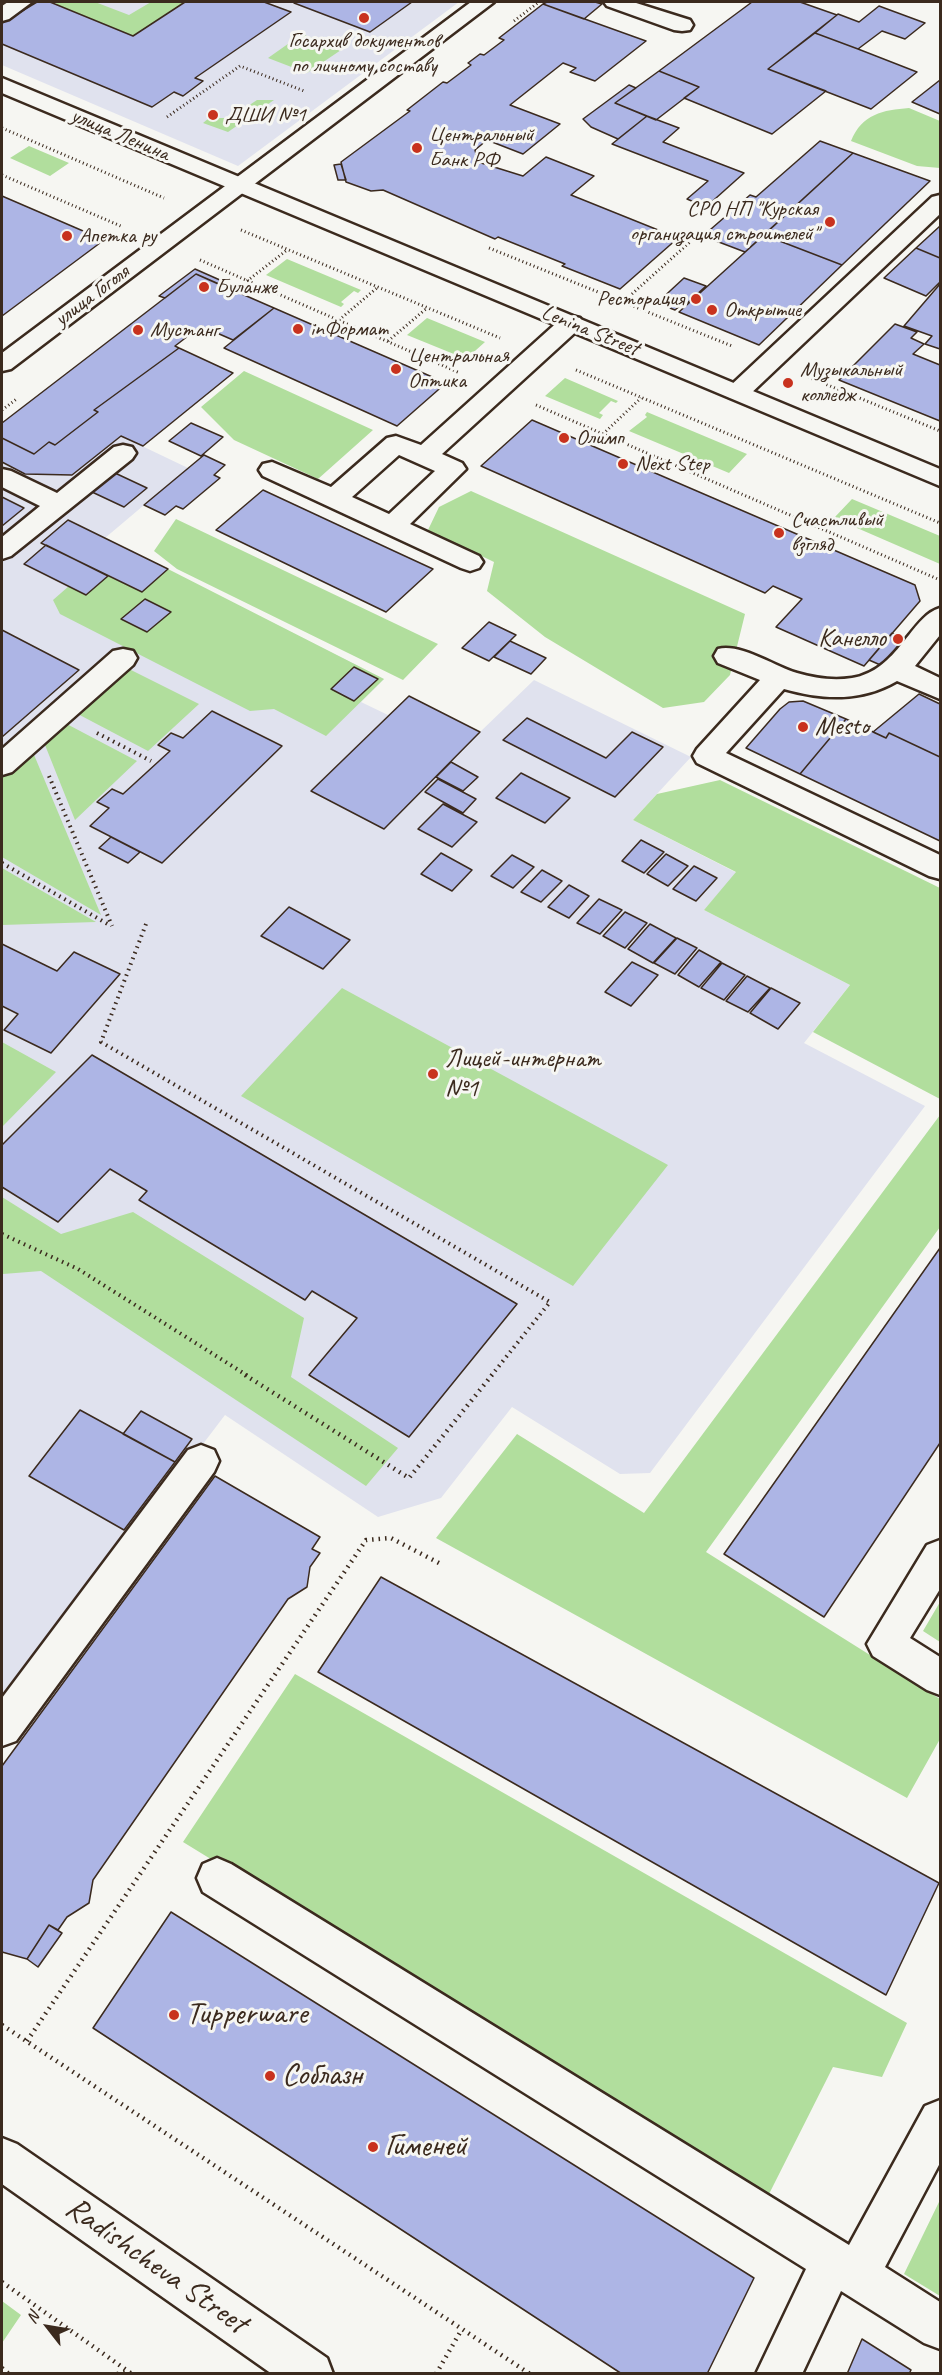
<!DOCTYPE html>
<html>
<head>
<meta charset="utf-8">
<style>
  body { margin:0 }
  #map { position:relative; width:942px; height:2375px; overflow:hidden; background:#f6f6f2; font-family:Caveat,sans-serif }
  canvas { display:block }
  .frame { position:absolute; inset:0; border:3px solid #3b2a1e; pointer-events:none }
  .north { position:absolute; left:18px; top:2297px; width:60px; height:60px; -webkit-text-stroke:4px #f6f6f2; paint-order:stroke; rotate:301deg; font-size:16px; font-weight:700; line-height:24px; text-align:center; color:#3b2a1e }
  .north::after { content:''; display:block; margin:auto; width:21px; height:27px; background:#3b2a1e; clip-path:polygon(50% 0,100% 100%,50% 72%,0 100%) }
</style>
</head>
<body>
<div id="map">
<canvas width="942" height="2375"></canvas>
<div class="frame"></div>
<div class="north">N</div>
</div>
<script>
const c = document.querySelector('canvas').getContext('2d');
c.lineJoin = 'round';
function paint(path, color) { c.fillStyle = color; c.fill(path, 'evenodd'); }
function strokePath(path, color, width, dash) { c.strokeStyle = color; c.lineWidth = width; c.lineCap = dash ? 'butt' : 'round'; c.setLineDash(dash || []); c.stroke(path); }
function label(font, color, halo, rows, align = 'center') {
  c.font = font + ' Caveat,sans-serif'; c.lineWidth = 6; c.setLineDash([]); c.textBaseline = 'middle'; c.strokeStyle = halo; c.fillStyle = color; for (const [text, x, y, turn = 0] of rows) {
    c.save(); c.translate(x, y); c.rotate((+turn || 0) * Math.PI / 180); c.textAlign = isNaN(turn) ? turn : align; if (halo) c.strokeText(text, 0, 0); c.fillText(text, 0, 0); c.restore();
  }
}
const built = new Path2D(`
  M2,2H459L238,166L2,65Z
  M121,436L188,468L105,538L384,679L361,702L388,715L409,696L480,732L534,680L691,757L633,820L737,873L704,910L850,985L804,1043L925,1106L650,1473L620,1474L512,1407L441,1498L378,1517L225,1415L2,1708V462L25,474Z`);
const green = new Path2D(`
  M59,2H95L129,15L151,2H185L133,36L55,4Z
  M302,34L341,50L307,73L268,58Z
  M257,100H274L228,132L203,123L209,118H230Z
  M909,108L940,121V168L917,166L851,141C862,114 883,110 909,108Z
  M29,146L69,163L50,176L10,158Z
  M287,259L361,290L358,293L354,291L341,302L344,304L341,307L266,275Z
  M427,318L485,342L466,359L407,335Z
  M244,371L373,430L318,479L234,440L201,407Z
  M565,378L618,401L616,403L611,401L599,413L603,415L600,419L545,396Z
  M647,412L747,454L729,473L629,431L647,417L645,415Z
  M471,491L745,614L730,675L704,702L663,708L545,637L487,591L494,562L428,530L439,507Z
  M852,499L940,536V564L834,518Z
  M176,519L438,644L403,680L177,569L154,551Z
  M168,569L384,679L326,736L274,709L250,711L60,614L53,600L69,586L86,595L108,576L142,592Z
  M125,667L199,704L148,751L74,712Z
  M63,722L137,761L75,820L43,740Z
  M32,750L101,915L2,857V777Z
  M720,780L940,888V1099L813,1032L850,985L704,910L736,872L633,820L657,794Z
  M2,868L96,922L2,925Z
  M342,988L668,1165L573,1286L241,1096Z
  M2,1042L56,1072L2,1127Z
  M940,1115V1227L706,1552L940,1699V1739L907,1798L436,1538L517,1434L644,1513Z
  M2,1197L61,1234L133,1212L304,1318L291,1377L398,1448L366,1486L41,1271L3,1274Z
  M940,1602V1642L923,1631Z
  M295,1674L907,2023L882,2077L833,2067L766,2200L183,1842Z
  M939,2202L940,2203V2296L904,2274Z
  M2,2301L21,2315L2,2343Z`);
const building = new Path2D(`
  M37,2H50L133,36L185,2H264L291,12L195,78L203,81L183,96L174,92L152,107L2,44V23Z
  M295,2H412L370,32L294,3Z
  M547,2H595L602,4L584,19L543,4Z
  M752,2H800L837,15L768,69L826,91L772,134L684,98L699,87L659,71Z
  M543,4L646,41L595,81L570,72L576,68L563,63L510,105L560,124L523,154L487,140L475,150L478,162L523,176L546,157L594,176L571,195L678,238L620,289L562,266L565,264L498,237L495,239L383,190L371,191L346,182L341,162L410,111L407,110L443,82L447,83L471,65L468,63L480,54L484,55L504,40L499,38Z
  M879,6L925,23L905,39L882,31L858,49L815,33L838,14L859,22Z
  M815,33L858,49L917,72L871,109L768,69Z
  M659,71L699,87L656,120L615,103Z
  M940,80V114L912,102Z
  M629,85L636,88L615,103L647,116L618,139L591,127L583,119Z
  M647,116L679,128L663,142L744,173L706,207L687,199L708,181L612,144Z
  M820,141L853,153L745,252L703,236L750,195L756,197Z
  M853,153L930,181L842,265L764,235Z
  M341,164L346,180H338L334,165Z
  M2,196L104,240L2,316Z
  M940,226V258L916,248Z
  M764,235L842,265L759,345L679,312Z
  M916,248L940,258V282L926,296L884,278Z
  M195,269L238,288L234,291L196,274L165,298L159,296Z
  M196,274L274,308L233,340L201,326L175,346L179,348L94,410L98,412L55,445L49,442L34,454L2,438V423Z
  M684,278L706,286L684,306L681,305L675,310L657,303Z
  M940,284V349L925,344L932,336L904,326Z
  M274,308L446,383L397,426L224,348Z
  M895,324L917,332L911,338L924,344L913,354L940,365V421L839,380Z
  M179,348L233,373L143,446L121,436L72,475L25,474L2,462V438L34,454L49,442L55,445L98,412L94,410Z
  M532,420L915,585L920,601L864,666L776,627L802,599L773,586L765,593L481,466Z
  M191,423L223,437L201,456L169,441Z
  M204,455L225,465L214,475L220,478L183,509L176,506L165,515L144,505Z
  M115,473L147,488L124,507L92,492Z
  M263,490L394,551L433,569L386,612L216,530Z
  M2,497L24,508L2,526Z
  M68,520L168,569L142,592L41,543Z
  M46,545L108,576L86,595L24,564Z
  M145,599L171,612L147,632L121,619Z
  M489,622L516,635L489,661L462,648Z
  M2,630L79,670L2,737Z
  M892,633L908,640L885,667L869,660Z
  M510,641L546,658L531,674L494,657Z
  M354,667L378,679L354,701L331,689Z
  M919,694L940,704V757L889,733L886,738L873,732Z
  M409,696L480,732L384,829L311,791Z
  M803,701L846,719L800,774L746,748L780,709L789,702Z
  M212,711L282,746L162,863L90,826L109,808L97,802L112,789L123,794L170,751L158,745L171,733L183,738Z
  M527,718L606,758L632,732L663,747L615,797L503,740Z
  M846,719L886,738L889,733L940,757V841L800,774Z
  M451,762L478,777L463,791L436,777Z
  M521,773L570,798L545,823L496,798Z
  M438,779L476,799L463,813L425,792Z
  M443,804L477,822L452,847L418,829Z
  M111,837L140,852L128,863L99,848Z
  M641,840L664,852L644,873L622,861Z
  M441,853L472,870L452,891L421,874Z
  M666,854L688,866L668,886L647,874Z
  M512,855L534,867L513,888L491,876Z
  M694,866L717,878L696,901L673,889Z
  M542,870L562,881L541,902L521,892Z
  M569,885L589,896L569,918L548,907Z
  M599,899L622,910L600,934L577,923Z
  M289,907L350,940L323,969L261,936Z
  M625,912L647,923L625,948L603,936Z
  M650,924L676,938L653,963L628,949Z
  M677,938L697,948L675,974L654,963Z
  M2,944L57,971L74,952L120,974L51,1053L4,1030L18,1014L2,1006Z
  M699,950L721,962L699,987L678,975Z
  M632,962L658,975L631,1006L605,992Z
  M722,963L745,975L724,1000L701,988Z
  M747,976L770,988L748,1012L726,1001Z
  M771,988L800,1003L778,1029L750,1013Z
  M92,1055L517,1304L409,1437L309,1375L357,1318L312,1291L305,1300L139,1200L147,1191L110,1169L58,1222L2,1187V1145Z
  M940,1248V1443L824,1617L724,1554Z
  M80,1410L175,1462L124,1530L29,1476Z
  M141,1411L192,1439L175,1462L123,1434Z
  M215,1476L320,1537L312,1549L320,1553L310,1567L307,1587L288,1599L93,1880L89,1903L67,1917L58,1930L49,1925L27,1959L2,1952V1766Z
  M381,1577L939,1883L886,1995L318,1672Z
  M171,1912L754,2278L707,2374H622L93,2028Z
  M49,1925L62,1933L38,1967L27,1959Z
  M862,2339L911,2370L909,2374H847Z`);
const pathFar2 = new Path2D(`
  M514,21L539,2
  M167,117L240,66L304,91
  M2,128L164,198
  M2,175L123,227
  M241,230L500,338
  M489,248L732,346
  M200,260L460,373
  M247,281L287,250
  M623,302L690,242
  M339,320L378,287
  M388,341L427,308
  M576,370L940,523
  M808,377L940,431
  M536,405L940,580
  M2,410L18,398
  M603,434L641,398`);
const pathFar1 = new Path2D(`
  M97,733L151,761
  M49,776L112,926
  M2,863L111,926
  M146,924L101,1042L550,1302L491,1376
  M2,1234L78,1269L248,1376`);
const path = new Path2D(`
  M245,1375L409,1478L492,1375
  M2,2025L530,2374
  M27,2041L366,1540L391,1538L439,1563
  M2,2282L132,2374
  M2,2368L9,2374
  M117,2374L128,2372
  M436,2374L462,2329`);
const minor = new Path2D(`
  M8,2H32L9,19L2,21V6Z
  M471,2H494L11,369L2,371V353Z
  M604,2H633L690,20L693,25L690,30L682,31L674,30L607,6Z
  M940,195V214L747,397L738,400L729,397L726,392L729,387L932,197Z
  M571,316L580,318L583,323L580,328L442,454L462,463L466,469L410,524L479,556L483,562L479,568L470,571L461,568L263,476L259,470L263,464L272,462L331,487L387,438L396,436L421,445L562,318ZM399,455L435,471L389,514L352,497Z
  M123,445L132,447L136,453L132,459L11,556L2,559V537L40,506L2,487V469L11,471L57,493L114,447Z
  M940,608V635L915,666L940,678V699L897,681C861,702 823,700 784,689L726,753L940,855V879L929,876L697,763L693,756L697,749L760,680L718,663L714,656L718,649C740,643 774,666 797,673C814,678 833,681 852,678C898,671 911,616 940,608Z
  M123,649L133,651L137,658L133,665L12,772L2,775V749L113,651Z
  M201,1445L214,1450L219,1461L214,1472L16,1741L2,1746V1698L188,1450Z
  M940,1540V1589L910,1638L940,1657V1695L927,1690L873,1656L867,1644L927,1545Z
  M217,1858L231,1864L849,2245L925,2106L940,2100V2163L885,2267L940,2302V2349L924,2343L841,2291L802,2374H756L806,2269L203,1892L197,1878L203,1864Z`);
const major = new Path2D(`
  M2,78L940,469V486L2,93Z
  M2,2138L17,2144L327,2358L333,2374H272L2,2184Z`);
const markers = [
  [364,18,6,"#c8321e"],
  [213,115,6,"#c8321e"],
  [417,148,6,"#c8321e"],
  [830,222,6,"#c8321e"],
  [67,236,6,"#c8321e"],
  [204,287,6,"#c8321e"],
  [696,299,6,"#c8321e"],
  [712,310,6,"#c8321e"],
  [298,329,6,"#c8321e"],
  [138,330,6,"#c8321e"],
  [396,369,6,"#c8321e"],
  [788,383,6,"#c8321e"],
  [564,438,6,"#c8321e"],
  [623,464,6,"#c8321e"],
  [779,533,6,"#c8321e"],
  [898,639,6,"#c8321e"],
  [803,727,6,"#c8321e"],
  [433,1074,6,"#c8321e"],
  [174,2015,6,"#c8321e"],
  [270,2076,6,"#c8321e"],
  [373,2147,6,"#c8321e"]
];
const farPoinames = [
  ["Госархив документов",364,41,"center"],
  ["по личному составу",364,66,"center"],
  ["ДШИ №1",225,115],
  ["Центральный",429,135],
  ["Банк РФ",429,160],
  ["СРО НП \"Курская",818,209,"right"],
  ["организация строителей\"",818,234,"right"],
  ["Апетка ру",79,236],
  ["Буланже",216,287],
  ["Ресторация",684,299,"right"],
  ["Открытие",724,310],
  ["inФормат",310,329],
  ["Мустанг",150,330],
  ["Центральная",408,356],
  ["Оптика",408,381],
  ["Музыкальный",800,370],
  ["колледж",800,395],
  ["Олимп",576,438],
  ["Next Step",635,464],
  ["Счастливый",791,520],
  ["взгляд",791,545]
];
const farStreetnames = [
  ["улица Ленина",120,135,23],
  ["улица Гоголя",92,296,-37],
  ["Lenina Street",590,331,22]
];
const poiNames = [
  ["Канелло",886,639,"right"],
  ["Mesto",815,727],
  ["Лицей-интернат",445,1059],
  ["№1",445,1089]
];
const nearPoinames = [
  ["Tupperware",186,2015],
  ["Соблазн",282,2076],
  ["Гименей",385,2147]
];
const nearStreetnames = [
  ["Radishcheva Street",156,2266,35]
];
paint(built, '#e0e2ee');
paint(green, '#b1de9d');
paint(building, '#adb5e5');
strokePath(building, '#3b2a1e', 1.5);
strokePath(minor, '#3b2a1e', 5);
strokePath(major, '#3b2a1e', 5);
strokePath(pathFar2, '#3b2a1e', 3, [1, 3]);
strokePath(pathFar1, '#3b2a1e', 4, [1.5, 4.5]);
strokePath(path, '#3b2a1e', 4.5, [1.5, 5]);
paint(minor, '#f6f6f2');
paint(major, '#f6f6f2');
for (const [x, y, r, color] of markers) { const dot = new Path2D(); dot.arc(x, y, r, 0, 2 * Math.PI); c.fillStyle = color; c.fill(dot); strokePath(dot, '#f6f6f2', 2); }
label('22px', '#3b2a1e', '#f6f6f2', farPoinames, 'left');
label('22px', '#3b2a1e', '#f6f6f2', farStreetnames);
label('26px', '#3b2a1e', '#f6f6f2', poiNames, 'left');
label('32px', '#3b2a1e', '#f6f6f2', nearPoinames, 'left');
label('32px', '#3b2a1e', '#f6f6f2', nearStreetnames);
</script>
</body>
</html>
